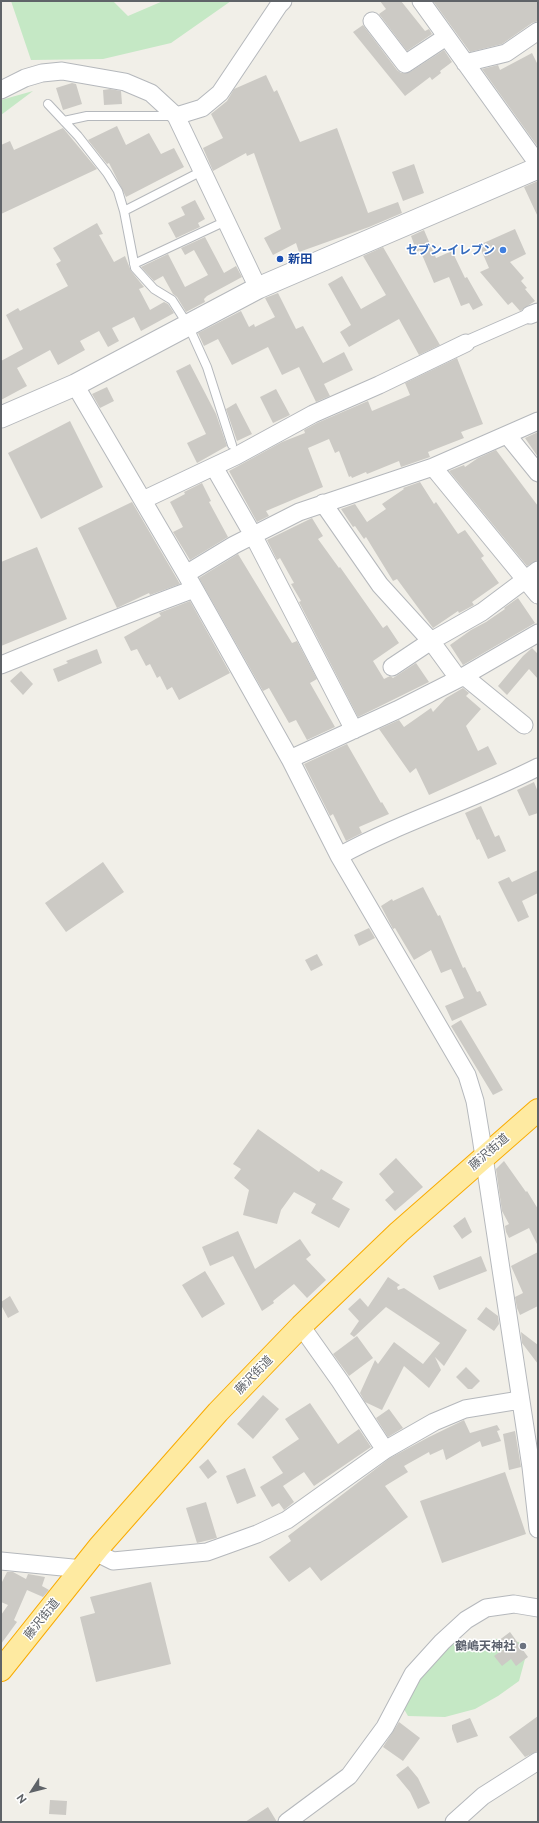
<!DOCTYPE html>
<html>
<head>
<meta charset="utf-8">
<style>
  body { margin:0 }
  #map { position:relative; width:539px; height:1823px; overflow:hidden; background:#f1efe8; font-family:Raleway,sans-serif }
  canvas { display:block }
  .frame { position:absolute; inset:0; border:2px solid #5f6368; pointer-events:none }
  .north { position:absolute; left:12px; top:1771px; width:40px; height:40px; -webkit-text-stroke:3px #fff; paint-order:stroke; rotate:234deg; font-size:11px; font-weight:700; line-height:16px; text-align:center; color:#5f6368 }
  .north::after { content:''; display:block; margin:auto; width:14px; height:18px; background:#5f6368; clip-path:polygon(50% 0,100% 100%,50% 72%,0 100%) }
</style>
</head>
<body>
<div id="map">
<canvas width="539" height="1823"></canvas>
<div class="frame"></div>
<div class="north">N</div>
</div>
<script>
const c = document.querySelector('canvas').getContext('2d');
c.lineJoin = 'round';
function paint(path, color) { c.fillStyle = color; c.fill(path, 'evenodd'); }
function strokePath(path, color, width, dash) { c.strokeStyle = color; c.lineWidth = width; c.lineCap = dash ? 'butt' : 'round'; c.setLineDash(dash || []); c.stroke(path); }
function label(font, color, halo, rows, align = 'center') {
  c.font = font + ' Raleway,"Noto Sans JP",sans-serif'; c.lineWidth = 3; c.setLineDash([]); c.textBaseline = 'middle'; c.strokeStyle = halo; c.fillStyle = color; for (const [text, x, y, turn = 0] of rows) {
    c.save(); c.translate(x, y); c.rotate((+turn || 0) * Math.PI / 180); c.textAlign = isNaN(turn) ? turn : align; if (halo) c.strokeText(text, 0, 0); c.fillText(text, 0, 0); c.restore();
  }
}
const green = new Path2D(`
  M11,1H113L128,16L163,1H231L171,43L103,59L31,60Z
  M33,91L1,115V100Z
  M497,1639L519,1642L525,1659L519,1681L498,1696L475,1709L445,1717L408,1716L401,1704L406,1675L449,1643Z`);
const building = new Path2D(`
  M380,1H401L425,31L429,29L432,34L407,51L379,14L386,9Z
  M433,1H538V21L532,23L502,44L470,52Z
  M363,25L397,70L401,73L410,72L444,50L452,62L440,71L441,73L432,80L430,77L405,96L353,32Z
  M532,53L538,65V147L482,69L498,65L500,70Z
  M266,75L274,92L277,90L300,142L337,128L368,213L398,202L402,213L369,227L299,252L296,243L273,255L264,238L281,229L254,153L247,156L246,153L213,171L203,148L223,138L211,114L227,101L234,89Z
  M72,83L76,84L82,104L63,110L56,88Z
  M110,89L121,91L122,104L104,105L103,90Z
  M117,126L126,145L149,133L161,154L174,148L184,167L126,197L109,163L107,164L88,140Z
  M63,128L97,169L1,214V145L10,141L14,150Z
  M414,164L424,193L403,201L392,172Z
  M538,181V217L524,187Z
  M195,200L205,219L198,223L200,227L176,238L168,223L185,215L181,207Z
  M97,223L103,234L99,235L114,262L125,256L131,271L144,287L139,289L150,310L164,302L168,304L174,313L141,331L134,317L112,328L119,341L108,347L99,331L80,341L85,350L58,365L50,350L17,368L27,386L1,400V361L23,349L6,315L18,308L20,311L68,286L56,264L61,261L53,248Z
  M515,229L526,254L510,262L524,278L521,281L527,288L525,289L535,301L520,311L512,302L508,305L480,272L489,268L479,245Z
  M424,230L436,258L452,251L465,278L467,277L483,305L473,310L469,303L461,306L449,277L434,283L420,250L417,252L411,236Z
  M205,237L224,273L236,266L242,277L207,296L204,299L205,302L186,312L177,297L173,294L163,276L154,281L141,267L168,254L185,287L208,275L194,250L185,255L181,248Z
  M383,247L440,345L419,355L399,319L349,347L340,332L351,325L328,284L342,276L361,309L386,295L363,256Z
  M278,293L296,329L303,326L323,363L344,352L353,370L324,384L330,396L316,402L299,367L282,375L268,347L232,365L218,339L204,346L198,333L241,311L249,327L254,324L255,327L275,317L265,298Z
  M457,358L483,424L461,432L464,438L428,452L430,457L401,467L399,461L367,474L366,472L352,478L351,476L349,477L339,451L335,453L329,439L308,448L323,487L266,511L269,516L257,522L229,471L282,442L305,433L304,430L317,423L368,401L372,411L410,395L405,383Z
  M190,364L216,414L227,446L197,463L187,443L206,434L176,371Z
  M107,387L114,401L100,408L92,394Z
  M276,389L290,415L273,423L260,397Z
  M236,403L252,434L237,441L226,409Z
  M70,421L103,487L41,519L8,453Z
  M538,432V457L525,438Z
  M496,450L538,506V560L527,566L449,471L464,465L465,467L478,458Z
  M420,482L434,504L436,502L458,534L465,530L484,556L481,558L499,583L472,602L474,605L459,613L458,611L433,628L397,579L393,581L366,537L364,539L355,526L353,527L341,509L355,504L367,522L386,509L382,504L404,489L403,488Z
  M202,483L211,501L209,502L228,537L190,560L173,532L183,527L170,502L185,494L184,492Z
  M132,502L180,584L150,595L149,593L117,608L78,528Z
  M312,518L323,536L318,539L339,568L340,567L383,628L387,625L399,643L373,661L384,679L390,676L393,678L416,663L429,682L358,717L299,602L301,601L291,584L294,583L280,558L277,560L267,540Z
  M37,547L67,619L1,646V562Z
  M238,554L292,643L297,641L317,679L310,683L335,727L307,740L296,720L289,723L269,688L263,691L199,578Z
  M518,598L535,623L463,665L450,645L471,630L486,622L505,609L504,608Z
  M190,601L230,673L179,700L172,687L167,690L160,676L157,678L150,664L146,666L137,649L131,651L124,637L161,616L159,613Z
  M532,648L538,654V679L529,669L507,695L498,686L523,656Z
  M97,649L102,663L58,682L53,669L68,663L66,661Z
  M21,671L33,684L23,695L10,681Z
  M463,688L469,693L466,696L481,709L466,726L478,751L488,746L497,764L429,795L416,768L410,773L379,729L399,720L404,727L431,708L433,712L446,698Z
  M347,744L381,803L382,802L389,814L359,827L362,833L346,841L333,814L330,816L304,764Z
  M534,782L538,792V813L529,816L517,790Z
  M481,806L495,837L499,835L506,851L488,859L479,839L477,840L465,813Z
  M103,862L124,892L66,932L45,903Z
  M538,870V893L522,901L529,917L518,922L498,882L509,877L512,882Z
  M423,887L438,916L440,915L463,968L465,967L477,992L480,991L487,1005L452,1021L445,1006L464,998L451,969L441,973L431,950L414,960L395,928L393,929L381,906L392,899L393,901Z
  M369,928L375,938L359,946L354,935Z
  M317,954L323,965L311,971L305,960Z
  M461,1020L503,1090L493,1095L451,1026Z
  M258,1129L319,1172L321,1169L343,1182L332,1199L350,1209L339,1228L311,1213L316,1204L294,1192L281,1210L277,1224L243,1215L249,1190L234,1178L241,1169L233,1164Z
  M396,1158L423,1187L395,1211L385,1200L394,1192L379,1174Z
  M504,1161L526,1192L527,1191L538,1209V1246L529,1228L509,1238L506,1232L505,1226L509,1224L502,1211L496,1169Z
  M465,1217L472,1232L462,1239L453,1226Z
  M238,1231L255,1269L300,1239L311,1255L306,1259L326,1280L307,1298L294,1284L273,1301L274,1303L262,1311L233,1256L210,1266L202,1247Z
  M538,1252V1306L520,1315L517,1308L515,1297L523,1293L511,1266Z
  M481,1256L487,1271L439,1290L433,1276Z
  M205,1271L225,1304L202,1318L182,1285Z
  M388,1277L400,1285L397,1287L398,1290L404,1288L467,1330L444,1366L435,1357L441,1370L429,1388L404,1366L382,1410L365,1402L360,1393L375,1360L378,1364L394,1342L423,1364L440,1343L386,1307L354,1337L350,1334L359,1321L348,1309L360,1298L368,1307Z
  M10,1296L19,1312L8,1318L1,1305V1302Z
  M486,1307L498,1316L499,1324L494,1331L477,1319Z
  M521,1332L538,1345V1364L522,1343Z
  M357,1336L373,1358L349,1376L333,1354Z
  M466,1367L480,1381L472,1389H468L456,1377Z
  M263,1395L279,1409L253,1439L237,1424Z
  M310,1403L338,1444L359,1429L371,1447L314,1486L304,1472L283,1486L294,1502L284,1510L279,1503L272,1507L260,1487L283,1473L272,1457L299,1439L285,1419Z
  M389,1409L403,1428L388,1437L376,1418Z
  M464,1420L470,1433L497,1425L500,1430L497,1431L501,1441L482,1447L480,1441L446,1460L443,1449L430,1455L429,1452L404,1466L408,1472L385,1486L408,1517L321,1581L310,1567L289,1582L269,1557L291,1541L288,1536L390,1458L429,1437Z
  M515,1431L521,1467L509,1470L503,1434Z
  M208,1459L217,1472L208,1479L199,1467Z
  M245,1468L256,1496L237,1504L226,1476Z
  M505,1472L526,1534L442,1563L420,1501Z
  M206,1502L217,1538L197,1543L186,1508Z
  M7,1572H13L26,1579L28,1574L45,1577L42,1586L49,1590L43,1597L27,1590L14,1620L17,1622L1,1644V1615L8,1605L1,1602V1584Z
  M151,1582L171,1664L96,1682L80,1617L95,1613L90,1597Z
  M510,1632L528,1657L516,1666L511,1659L502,1666L494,1656L504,1649L498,1641Z
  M538,1716V1751L525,1757L509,1737Z
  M470,1718L478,1736L457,1743L452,1729V1725Z
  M399,1722L420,1738L403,1761L383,1747Z
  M408,1766L418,1778L430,1803L418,1809L410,1792L396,1775Z
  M50,1800L67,1801L66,1815L49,1814Z
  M268,1807L277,1822H245Z`);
const service = new Path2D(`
  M48,104L78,136L107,173L118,191L124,211L135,268L154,289L172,300L188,325L207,367L232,445
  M64,121L87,116H175
  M124,211L202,171
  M134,264L226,221`);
const pedestrian = new Path2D(`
  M466,343L530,315`);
const minor = new Path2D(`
  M421,1L538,164
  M372,21L405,64L446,37
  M465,63L506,53L538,31
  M1,90L25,78L42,73L62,71L125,82L151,93L176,116L258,288
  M176,116L202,108L220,93L279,5L283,1
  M530,315L538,312
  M75,385L186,574L290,759L339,856L467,1075L475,1101L481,1137L531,1467L538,1529
  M508,436L538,473
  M214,467L253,535L354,730
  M433,467L538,595
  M143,500L236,456L313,414L379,385L466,343
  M323,503L380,585L431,641L458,678
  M186,574L234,545L299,512L433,467L538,421
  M1,665C65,639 129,613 194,589
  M392,667L431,641L482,612L538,570
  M464,676L524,725
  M290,759L397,710L464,676L538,633
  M339,856C403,821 473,800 538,767
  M301,1326L340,1381L385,1450
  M95,1552L113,1561L207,1552L257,1534L287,1520L385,1450L434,1422L465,1409L520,1400
  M1,1561L83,1569
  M287,1822L349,1776L385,1727L413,1674L442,1642L466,1620L486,1608L514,1604L538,1608
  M454,1822L483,1796L538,1761`);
const tertiary = new Path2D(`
  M1,417L75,385L258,288L538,168`);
const trunk = new Path2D(`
  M1,1670L99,1547L218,1412L301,1326L399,1232L538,1110`);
const markers = [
  [503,250,4,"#3f7fe0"],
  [280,259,4,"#1a4fb4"],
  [523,1646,4,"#6b7280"]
];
const shopNames = [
  ["セブン-イレブン",495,250]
];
const transitNames = [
  ["新田",288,259]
];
const streetNames = [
  ["藤沢街道",489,1152,-41],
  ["藤沢街道",254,1375,-46],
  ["藤沢街道",42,1619,-51]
];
const worshipNames = [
  ["鶴嶋天神社",515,1646]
];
paint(green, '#c5e8c5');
paint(building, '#cccac5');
strokePath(service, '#b5b8bc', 10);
strokePath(pedestrian, '#b5b8bc', 15);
strokePath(minor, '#b5b8bc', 19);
strokePath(tertiary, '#b5b8bc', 23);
strokePath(trunk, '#f9ab00', 24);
strokePath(service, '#fff', 8);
strokePath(pedestrian, '#fff', 13);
strokePath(minor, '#fff', 17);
strokePath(tertiary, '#fff', 21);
strokePath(trunk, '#feeaa1', 22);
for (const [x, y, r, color] of markers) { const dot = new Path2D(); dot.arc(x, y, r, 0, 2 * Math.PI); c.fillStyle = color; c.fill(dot); strokePath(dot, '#fff', 1.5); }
label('bold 12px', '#366cbe', '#fff', shopNames, 'right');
label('bold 12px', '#164399', '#fff', transitNames, 'left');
label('12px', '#5f6368', '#fff', streetNames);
label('bold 12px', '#5b616d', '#fff', worshipNames, 'right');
</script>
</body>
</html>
